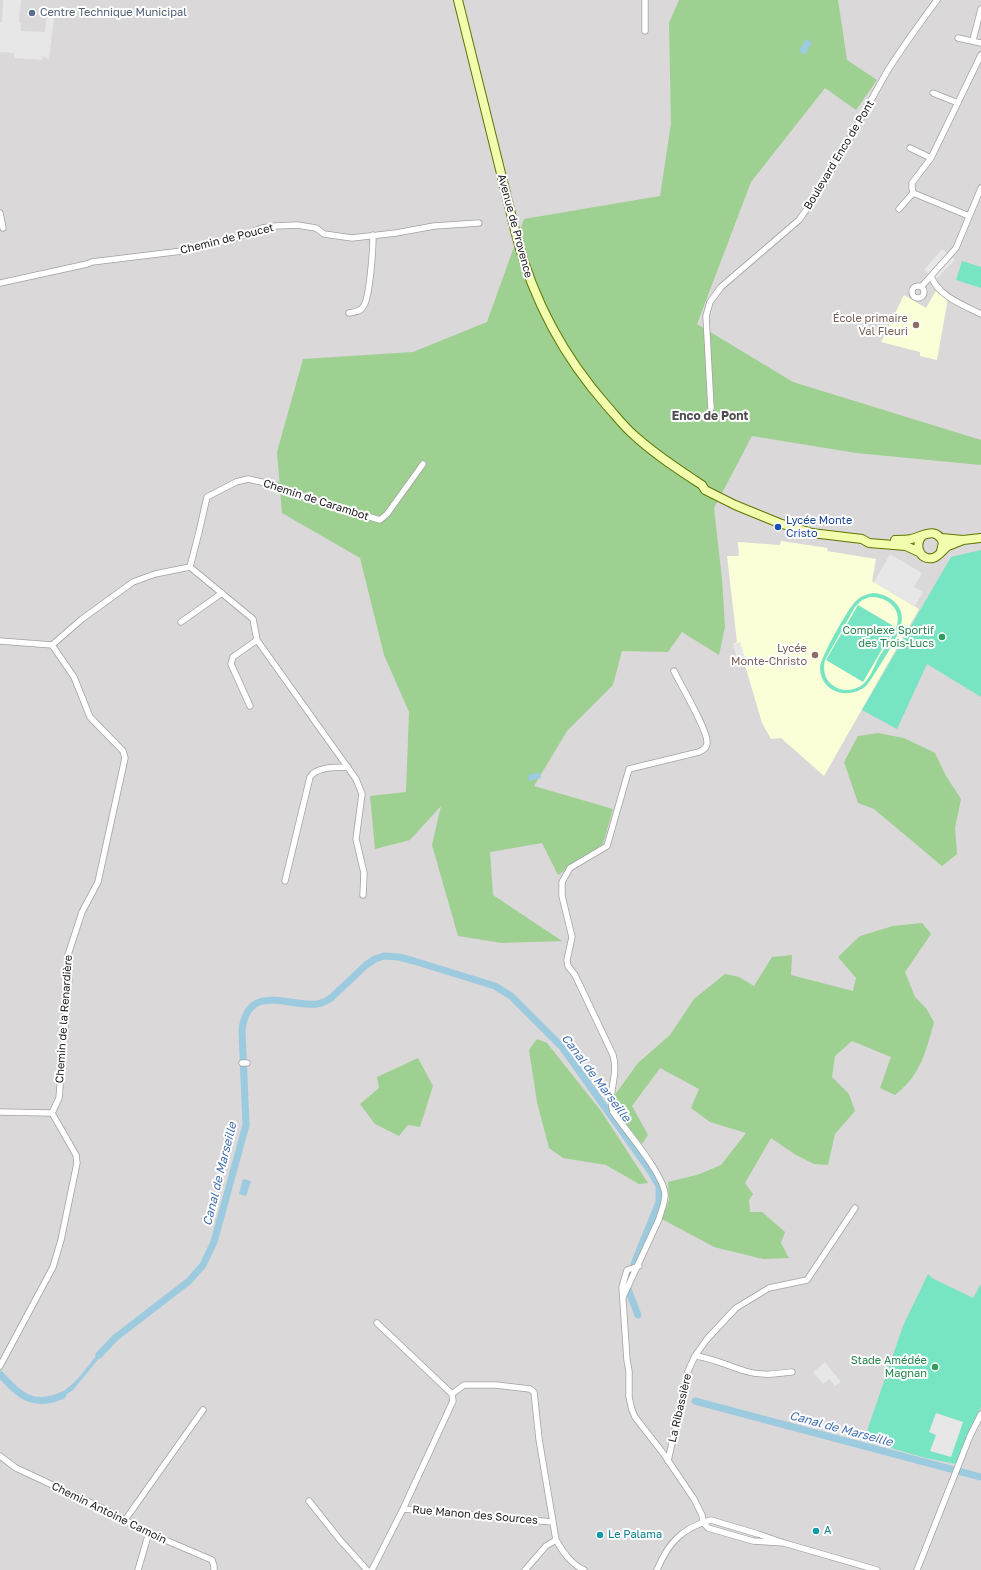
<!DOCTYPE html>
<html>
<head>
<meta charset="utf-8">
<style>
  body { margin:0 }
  canvas { display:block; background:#eeeae0 }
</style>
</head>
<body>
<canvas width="981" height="1570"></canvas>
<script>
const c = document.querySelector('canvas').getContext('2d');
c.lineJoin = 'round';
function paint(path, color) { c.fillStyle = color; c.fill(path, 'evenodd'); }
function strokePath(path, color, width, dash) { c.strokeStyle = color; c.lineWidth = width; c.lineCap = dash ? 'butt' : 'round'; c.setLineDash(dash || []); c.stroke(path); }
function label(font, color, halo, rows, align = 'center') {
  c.font = font + ' "Golos Text",sans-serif'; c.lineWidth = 4; c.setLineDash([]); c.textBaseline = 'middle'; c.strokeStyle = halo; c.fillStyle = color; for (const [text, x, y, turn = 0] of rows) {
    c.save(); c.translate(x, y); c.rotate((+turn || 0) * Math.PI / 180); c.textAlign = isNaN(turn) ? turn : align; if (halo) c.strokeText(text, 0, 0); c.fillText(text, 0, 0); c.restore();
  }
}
const residential = new Path2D(`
  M0,0H981V1570H0Z`);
const education = new Path2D(`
  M937,289L948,298L937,360L920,356V352L881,342L904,295L926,308Z
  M781,541L828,548L827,551L876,559L872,581L919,609L824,776L781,738L771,739L762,723L745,665L740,666L733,644L737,642L727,556H739L738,542L780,545Z`);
const forest = new Path2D(`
  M679,0H838L847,60L877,80L856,110L825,88L751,182L697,324L793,382L981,440V465L856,453L752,436L714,508L722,579L725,627L719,655L682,632L668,652L622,651L613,685L567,731L534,786L613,809L603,844L558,875L542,843L490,852L493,895L562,941L502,943L458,936L432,845L441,806L410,840L375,849L370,796L406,792L409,712L384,655L360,558L282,513L277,452L303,359L413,352L487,322L524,219L660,196L671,124L669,23Z
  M878,733L904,738L935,753L946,776L961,799L955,828L957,854L942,866L874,809L858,803L844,762L858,736Z
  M922,923L931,934L905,972L915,997L926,1008L934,1022C926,1051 921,1075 895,1095L880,1088L891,1057L852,1041L835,1056L832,1077L849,1094L855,1111L835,1134L828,1165L814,1164L796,1155L771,1138L745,1183L753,1194L749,1200L750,1212H762L785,1232L781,1243L789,1258L763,1259L714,1247L662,1219L669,1200L668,1182L697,1175L721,1165L746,1133L710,1122L691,1108L699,1089L660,1068L632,1106L648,1135L642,1144L617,1113L614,1104V1096L638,1063L670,1035L694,999L725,974L739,977L754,986L772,957L792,955L791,975L853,991L856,978L838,957L860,936L893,926Z
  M537,1039L547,1043L601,1111L648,1183L639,1184L606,1165L563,1158L549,1148L537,1102L529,1050Z
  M418,1058L433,1086L420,1127L408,1125L399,1136L375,1124L360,1104L379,1088L377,1077Z`);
const pitch = new Path2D(`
  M962,261L981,267V288L956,280Z
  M981,550V697L927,664L897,729L862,710L951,557Z
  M873,593C890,594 906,607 901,625C898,638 875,674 867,685C850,701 820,693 820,667C821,657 848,608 856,601C861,596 867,594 873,593ZM870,597C886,596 902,608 897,625C894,636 885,648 879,657C874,667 869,682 859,687C849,692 838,691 830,683C824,677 823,668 825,660L855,607L862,600Z
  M858,605L895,627L863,682L826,660Z
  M928,1274L932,1278L973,1298L981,1284V1407L967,1435L956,1464L926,1458L866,1441L868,1428L903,1326Z`);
const parking = new Path2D(`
  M3,0H21L19,22L21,23V31L45,32L47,13L54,18L49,60L43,56L42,60L14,58V53L0,52V22H2Z
  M942,249L955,260L935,280L924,270Z
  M890,554L922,573L914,587L923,592L915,606L874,582Z
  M740,642L747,664L740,666L733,644Z
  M825,1362L841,1382L835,1386L829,1379L823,1384L813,1372Z
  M936,1413L963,1422L951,1457L930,1451L936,1435L929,1432Z`);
const water = new Path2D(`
  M806,39L812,42L805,55L799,51Z
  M539,772L541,778L529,781L528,775Z
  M243,1179L251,1181L246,1196L239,1194Z
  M103,1347L106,1350L72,1391L55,1400L54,1396C75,1388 89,1364 103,1347Z`);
const canal = new Path2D(`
  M99,1355L115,1338L189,1281L203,1265L214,1242L246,1125L242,1030C248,982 289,1007 317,1004C323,1003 327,1001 331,998L366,965L375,959L384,956L399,957L414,961L495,986L511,996L562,1047L651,1172L659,1186V1202L626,1284L638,1315
  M0,1374C19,1395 33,1409 63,1395
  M695,1401L981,1477`);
const minor = new Path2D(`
  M645,31V0
  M958,38L981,43
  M973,40L981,9
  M933,93L958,103
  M910,148L931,158
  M913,193L912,188V183L931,158L981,55
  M913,193L969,216
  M899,209L913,193
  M0,213L3,228
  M931,276C938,296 963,305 981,314
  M0,283L87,264L92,262L182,251L233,239L262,228L275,226L297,225L316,228L324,234L352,238L396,233L434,226L479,223
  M912 292a6 6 0 1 1 12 0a6 6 0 1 1-12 0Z
  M922,286L956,248L981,188
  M349,313C354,312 360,312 363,307C370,299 373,248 373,235
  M711,408L706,316L710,302L721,287L799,220C834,173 859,120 888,70C903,46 920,23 937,0
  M190,567L253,619L257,640L356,779L362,794L356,839L364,873L363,895
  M181,622L222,593
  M0,641L52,645L82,619L133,582L155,574L190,567L199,532L207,497L236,482L248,479L275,485L296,494L380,520L387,514L423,464
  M52,645L74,677L90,717L123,751L125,758L98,882L82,912L68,955L69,979L59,1098L52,1113
  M250,706L231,664L233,657L257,640
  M285,881L310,777C317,766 337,768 348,767
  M242,1063H247
  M0,1112L52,1113L76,1155L77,1163L61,1240L53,1267L0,1366
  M639,1266L627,1270L622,1287L627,1360L629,1371V1397L632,1410L635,1417L663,1453L694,1499L702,1515L703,1522L708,1528L753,1541L784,1543
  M623,1297L659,1219C661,1211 665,1203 665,1195C665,1176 625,1129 613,1112C607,1092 619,1076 613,1055L575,975L568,966L567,960L572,937L562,896V882L570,868L607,846L629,769L699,752C703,750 707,748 707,743C709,732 680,684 674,671
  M792,1372C776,1374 761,1376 745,1371C728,1366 713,1358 695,1356L707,1339L736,1308L769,1288L807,1280L855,1208
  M452,1394L464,1385H496L530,1389L534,1392L539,1439L556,1540C563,1552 571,1564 584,1570
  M0,1456L16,1468L104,1509L149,1533L212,1560L214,1566V1570
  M668,1461L688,1371L695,1356
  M309,1501L340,1540L367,1570
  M403,1509L553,1522
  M125,1520L203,1410
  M138,1570L147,1539
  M372,1570L403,1509L453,1401L452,1394L377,1323
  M525,1570L546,1546L556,1540
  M657,1570C668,1543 682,1528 711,1520L758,1534L784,1543L877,1570
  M917,1570L970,1436L981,1414`);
const secondary = new Path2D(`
  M458,0L517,238C534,302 563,356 607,406C616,416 625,428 636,437C656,455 679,470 702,485L705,490L735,505L779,523L812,533L862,539L869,543L906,546L919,552
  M923,535C914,544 919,561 933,558C940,556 943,549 948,546C953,544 958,542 963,540
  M941,538L963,540L981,538
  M895,540C900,540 906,540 911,539C924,536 935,526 943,542L941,551`);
const markers = [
  [32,13,4,"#5c6f8a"],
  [916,325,4,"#8d6e63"],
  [778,527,4,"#1a4fb4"],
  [942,637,4,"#2e9e5b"],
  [815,655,4,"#8d6e63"],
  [935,1367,4,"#2e9e5b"],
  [816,1531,4,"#0f9aa8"],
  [600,1535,4,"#0f9aa8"]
];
const serviceNames = [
  ["Centre Technique Municipal",40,13]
];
const streetNames = [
  ["Boulevard Enco de Pont",839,155,-59],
  ["Avenue de Provence",515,226,75],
  ["Chemin de Poucet",227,239,-14],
  ["Chemin de Carambot",316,500,18],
  ["Chemin de la Renardière",64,1019,-86],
  ["La Ribassière",680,1408,-77],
  ["Chemin Antoine Camoin",109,1513,26],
  ["Rue Manon des Sources",475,1515,5]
];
const educationNames = [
  ["École primaire",908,319],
  ["Val Fleuri",908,332],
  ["Lycée",807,649],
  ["Monte-Christo",807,662]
];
const transitNames = [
  ["Lycée Monte",786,521],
  ["Cristo",786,534]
];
const leisureNames = [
  ["Complexe Sportif",934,631],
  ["des Trois-Lucs",934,644],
  ["Stade Amédée",927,1361],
  ["Magnan",927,1374]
];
const cultureNames = [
  ["A",824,1531],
  ["Le Palama",608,1535]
];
const neighbourhoodNames = [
  ["Enco de Pont",710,416]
];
const waterNames = [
  ["Canal de Marseille",596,1078,53],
  ["Canal de Marseille",220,1174,-76],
  ["Canal de Marseille",841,1429,15]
];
paint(residential, '#dad8d8');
paint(education, '#fbffd8');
paint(forest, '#9ed091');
paint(pitch, '#77e4c3');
paint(parking, '#e7e7e7');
paint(water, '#9ccadf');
strokePath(canal, '#9ccadf', 7);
strokePath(minor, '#a2a2a2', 7);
strokePath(secondary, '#5e7500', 10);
strokePath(minor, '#fff', 5.5);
strokePath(secondary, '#f2feae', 8);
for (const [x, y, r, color] of markers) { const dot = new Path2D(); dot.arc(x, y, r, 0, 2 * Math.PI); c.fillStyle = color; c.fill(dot); strokePath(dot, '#fff', 1.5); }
label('11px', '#4e5e75', '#fff', serviceNames, 'left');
label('11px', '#1b1b1b', '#fff', streetNames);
label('11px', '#785e54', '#fff', educationNames, 'right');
label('11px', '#164399', '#fff', transitNames, 'left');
label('11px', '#27864d', '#fff', leisureNames, 'right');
label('11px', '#0d838f', '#fff', cultureNames, 'left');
label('bold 12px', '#4e4e4e', '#fff', neighbourhoodNames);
label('italic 12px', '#4270b0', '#fff', waterNames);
</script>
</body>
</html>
